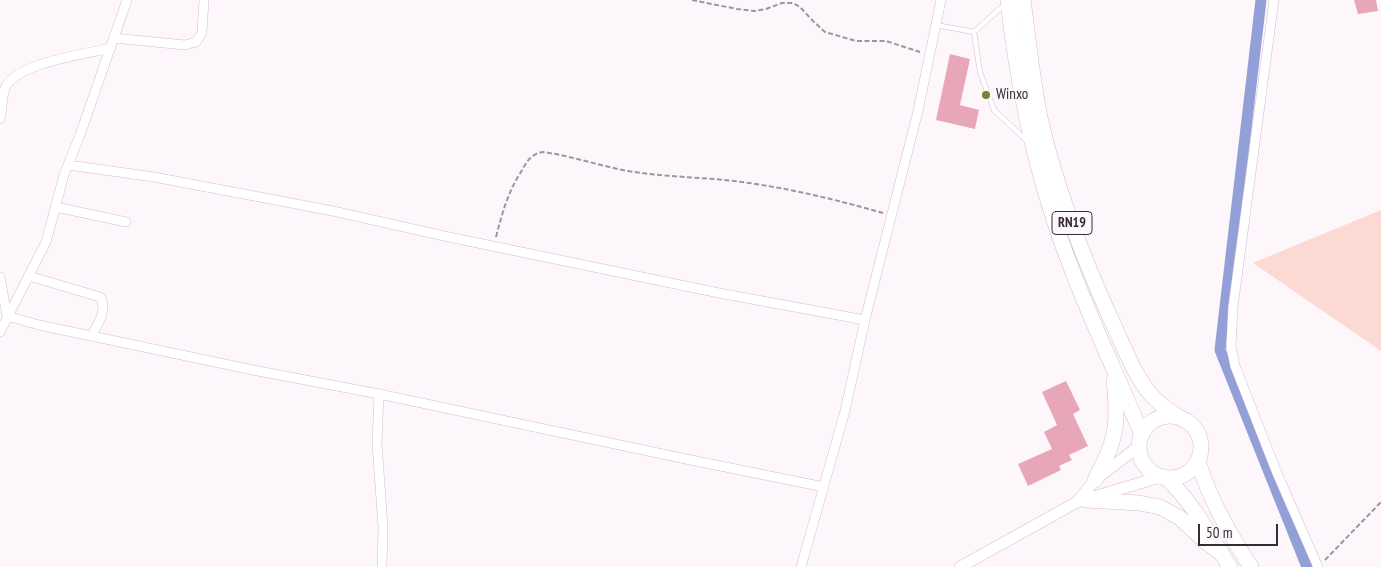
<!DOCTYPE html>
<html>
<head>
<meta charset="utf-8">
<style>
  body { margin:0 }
  #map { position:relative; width:1381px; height:567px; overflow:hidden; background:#fdf7fc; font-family:"PT Sans Narrow",sans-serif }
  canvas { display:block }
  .scale { position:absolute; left:1198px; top:524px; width:80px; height:22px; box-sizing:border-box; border:2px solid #352b33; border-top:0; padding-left:6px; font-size:15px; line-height:18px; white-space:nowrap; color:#352b33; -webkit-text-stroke:4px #fdf7fc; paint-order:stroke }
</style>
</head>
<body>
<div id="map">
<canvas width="1381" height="567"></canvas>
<div class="scale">50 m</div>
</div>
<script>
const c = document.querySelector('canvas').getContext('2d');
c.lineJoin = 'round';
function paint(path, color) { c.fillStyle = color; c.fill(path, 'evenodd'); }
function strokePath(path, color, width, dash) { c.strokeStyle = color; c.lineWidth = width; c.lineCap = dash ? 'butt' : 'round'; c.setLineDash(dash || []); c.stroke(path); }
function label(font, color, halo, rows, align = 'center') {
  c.font = font + ' "PT Sans Narrow",sans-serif'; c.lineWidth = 4; c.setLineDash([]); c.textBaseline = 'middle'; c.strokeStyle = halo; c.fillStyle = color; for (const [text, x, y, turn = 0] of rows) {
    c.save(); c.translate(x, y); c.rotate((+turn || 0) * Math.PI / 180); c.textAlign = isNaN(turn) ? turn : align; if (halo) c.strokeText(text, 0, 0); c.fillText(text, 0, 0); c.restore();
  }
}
const green = new Path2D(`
  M1381,210V351L1253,263Z`);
const canal = new Path2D(`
  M1261,0L1220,350L1307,567`);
const building = new Path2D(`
  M1354,0H1376L1378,11L1358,14Z
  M950,54L970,59L960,105L979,110L975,129L936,120Z
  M1066,381L1080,410L1073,414L1088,446L1069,455L1072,460L1059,466L1061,470L1028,486L1018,464L1052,449L1044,432L1057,425L1042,392Z`);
const path = new Path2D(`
  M692,0L737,9L754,11L766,9L782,3H793L800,7L813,21L825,32L856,41H886L920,52
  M496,237C502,214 507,195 519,175C526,164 529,154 543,152C572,156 600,166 628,171C664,177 699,177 734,181C784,187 834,199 883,213
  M1325,560L1381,502`);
const service = new Path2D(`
  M936,25L974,32
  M974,32L980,72L994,110L1028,142
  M974,32L1005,4`);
const minor = new Path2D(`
  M1274,0L1233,307L1231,346L1235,366L1277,473L1318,567
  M114,38L185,45L196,42L202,33L204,0
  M0,119C2,110 2,97 5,88C16,63 85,54 111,48
  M68,165L154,177L333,211L444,236L719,293L865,320
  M56,207L126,222
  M29,276L100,297C108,309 98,324 92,335
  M0,277L7,316
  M7,316L39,325L253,370L379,394
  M0,332L46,242L64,175L80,135L127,0
  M382,567L383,527L377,443L379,394L686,459L824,487
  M801,567L845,411L865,320L918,111L941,0`);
const tertiary = new Path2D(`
  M1077,502L1095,480L1139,446
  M960,567L1077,502L1160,477`);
const trunk = new Path2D(`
  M1008,0C1016,74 1031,149 1054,220C1078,293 1112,363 1142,435
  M1023,0C1028,38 1032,75 1039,113C1055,187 1084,261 1116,330C1126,352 1136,378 1152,396C1161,406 1171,412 1182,419
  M1139 447a31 31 0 1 1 62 0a31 31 0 1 1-62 0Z
  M1198,461C1210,500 1229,533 1251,567
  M1166,478C1193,502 1211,537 1230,567
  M1095,480C1116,441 1119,426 1114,381
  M1086,500L1139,503L1160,507L1180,518L1206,542L1222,554`);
const markers = [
  [986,95,5,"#758332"]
];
const shields = [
  [1072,223,40]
];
const shieldNames = [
  ["RN19",1072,223]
];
const poiNames = [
  ["Winxo",996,95]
];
paint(green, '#fcd9d2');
strokePath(canal, '#92a0d7', 11);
paint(building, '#e8a6b9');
strokePath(service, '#d5bbd1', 5.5);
strokePath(minor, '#d5bbd1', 10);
strokePath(tertiary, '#d5bbd1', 12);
strokePath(trunk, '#d5bbd1', 16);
strokePath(path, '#9e969c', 2, [5, 2.5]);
strokePath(service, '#fff', 4.5);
strokePath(minor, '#fff', 9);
strokePath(tertiary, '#fff', 11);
strokePath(trunk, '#fff', 15);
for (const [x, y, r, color] of markers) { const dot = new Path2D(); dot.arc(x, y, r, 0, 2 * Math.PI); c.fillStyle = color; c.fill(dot); strokePath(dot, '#fdf7fc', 2); }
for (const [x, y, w] of shields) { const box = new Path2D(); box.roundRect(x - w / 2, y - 11.5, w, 23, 4); c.fillStyle = '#fdf7fc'; c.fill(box); strokePath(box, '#352b33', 1); }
label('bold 14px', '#352b33', null, shieldNames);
label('15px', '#352b33', '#fdf7fc', poiNames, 'left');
</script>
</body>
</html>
